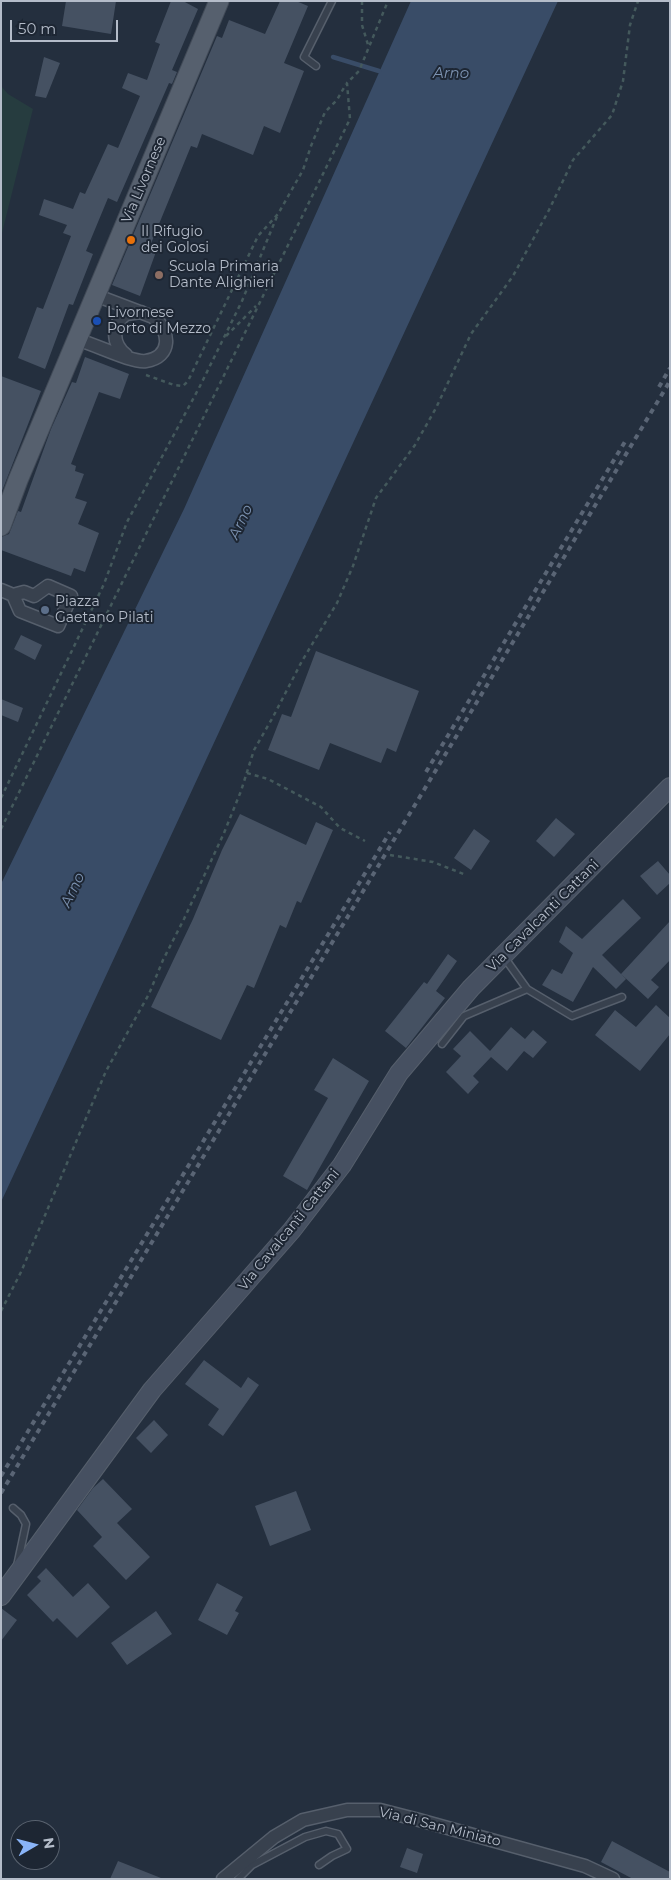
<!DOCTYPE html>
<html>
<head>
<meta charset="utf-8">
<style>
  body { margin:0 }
  #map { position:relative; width:671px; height:1880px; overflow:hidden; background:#242f3e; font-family:Montserrat,sans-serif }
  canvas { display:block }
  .frame { position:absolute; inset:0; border:2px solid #b4bcc9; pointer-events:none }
  .north { position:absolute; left:10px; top:1820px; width:50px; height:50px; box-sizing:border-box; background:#1d2633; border:1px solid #59626f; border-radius:50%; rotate:82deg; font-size:14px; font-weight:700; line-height:20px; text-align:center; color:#b4bcc9 }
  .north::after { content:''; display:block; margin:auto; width:18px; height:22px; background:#8ab4f8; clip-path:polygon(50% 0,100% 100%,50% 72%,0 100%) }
  .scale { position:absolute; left:10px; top:20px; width:108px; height:22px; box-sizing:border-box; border:2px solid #b4bcc9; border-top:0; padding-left:6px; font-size:15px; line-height:18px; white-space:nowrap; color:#b4bcc9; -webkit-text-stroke:4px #1d2633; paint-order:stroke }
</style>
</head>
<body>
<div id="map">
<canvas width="671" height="1880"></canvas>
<div class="frame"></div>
<div class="north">N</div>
<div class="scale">50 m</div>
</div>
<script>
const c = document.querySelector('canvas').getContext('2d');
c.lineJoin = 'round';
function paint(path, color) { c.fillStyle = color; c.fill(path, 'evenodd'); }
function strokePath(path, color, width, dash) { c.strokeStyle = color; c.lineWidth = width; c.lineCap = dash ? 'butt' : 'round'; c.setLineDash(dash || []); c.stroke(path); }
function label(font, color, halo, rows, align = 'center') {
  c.font = font + ' Montserrat,sans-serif'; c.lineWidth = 4; c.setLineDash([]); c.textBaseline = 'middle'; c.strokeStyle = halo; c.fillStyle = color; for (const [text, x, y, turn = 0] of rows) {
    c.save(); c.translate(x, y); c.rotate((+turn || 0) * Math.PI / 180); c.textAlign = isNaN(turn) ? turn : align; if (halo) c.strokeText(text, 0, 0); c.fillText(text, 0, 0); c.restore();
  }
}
const green = new Path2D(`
  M1,86L8,94L33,109L2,233Z`);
const water = new Path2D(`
  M411,1H558L1,1202V884L184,509Z`);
const stream = new Path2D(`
  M333,57L379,71`);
const building = new Path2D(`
  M66,1H116L111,34L62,26Z
  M171,1H183L198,9L172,70L177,72L172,84L169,83L117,202L108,198L86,251L93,254L73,305L69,304L45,369L18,358L37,307L43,309L71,236L63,233L67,225L39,215L44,199L73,209L80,192L85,194L108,144L118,148L140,96L122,88L128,73L147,80L160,44L155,42Z
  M280,1H296L308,6L284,63L304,71L280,133L264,126L253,155L202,134L197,148L191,146L150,246L157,249L140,296L112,285L217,36L222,38L229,20L265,34Z
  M44,57L60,63L46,98L35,96Z
  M85,357L129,374L120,399L99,392L71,464L76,466L75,471L84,474L75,498L87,502L78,524L99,533L85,572L74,568L71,576L1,550V537L9,534L18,511L21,512L51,429L72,382L76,383Z
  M1,376L41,391L2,491H1Z
  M21,635L42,645L35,660L14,649Z
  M316,651L419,691L396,752L387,748L381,763L330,743L319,770L268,750L282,714L291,717Z
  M1,699L23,708L18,722L1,715Z
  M240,814L306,845L316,822L333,830L301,903L297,901L286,928L280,925L254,988L247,985L221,1040L151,1007L193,919L222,850Z
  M556,818L575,834L554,857L536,841Z
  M474,829L490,841L471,870L454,858Z
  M658,861L670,875V883L657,895L640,876Z
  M623,899L641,918L602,955L626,979L616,989L593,967L573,1002L542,985L552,969L562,974L573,953L559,942L566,926L582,939Z
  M670,921V960L651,980L659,987L648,999L621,974Z
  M448,954L457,961L436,991L445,998L406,1048L385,1031L424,982L427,984Z
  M656,1005L670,1018V1034L640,1071L595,1035L615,1010L636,1027Z
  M511,1027L525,1039L533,1030L547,1042L533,1058L524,1051L507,1071L491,1057L473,1076L479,1082L468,1094L446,1072L461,1056L453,1049L470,1031L490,1051Z
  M333,1058L369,1081L307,1190L283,1176L328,1098L314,1090Z
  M204,1360L241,1388L248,1377L259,1385L223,1436L208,1425L219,1409L185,1384Z
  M154,1420L168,1435L151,1453L136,1438Z
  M103,1479L132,1509L117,1523L150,1557L126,1580L93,1546L102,1537L77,1510L93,1488Z
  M296,1491L311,1530L270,1546L255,1506Z
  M46,1568L73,1597L88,1583L110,1607L77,1638L57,1618L53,1622L27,1595L41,1581L37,1577Z
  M217,1583L243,1597L235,1611L239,1613L227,1635L198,1620Z
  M1,1608L17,1620L1,1641Z
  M156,1611L172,1634L127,1665L111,1643Z
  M612,1841L670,1872V1879H633L601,1862Z
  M407,1848L423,1854L417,1873L400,1867Z
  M118,1861L161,1878V1879H110Z`);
const path = new Path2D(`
  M362,1V25L369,48
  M226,336L256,306
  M146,375L174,385L183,386L188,381L258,236L278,214L303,170L311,146L325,112L337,100L346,84
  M247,773L268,779L321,807L340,828L365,841
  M1,798L104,584L127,522L200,386L242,301L278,214
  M1,829L350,119L347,83L359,71L388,1
  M390,855L433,862L466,875
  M1,1311L21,1272L106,1071L149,994L163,960L184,919L224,833L241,791L254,750L273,717L302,661L337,603L353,566L376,498L415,445L436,408L471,334L513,276L549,210L573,160L612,115L623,81L630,25L638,1`);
const lane = new Path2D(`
  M316,66L304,57L332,1
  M504,957L527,989L572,1016L622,997
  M442,1044L464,1016L527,989
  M13,1508L21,1515L26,1524L17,1566
  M238,1879L252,1865L305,1837L326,1831L338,1834L347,1849L332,1856L319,1865`);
const street = new Path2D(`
  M78,340C95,344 131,363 146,361C172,357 171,331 153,317L95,295
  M126,355C112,344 111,325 126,314L141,312
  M1,590L13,595L24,592L34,596L48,586L71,596L58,626L20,611L13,595
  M223,1879L274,1837L303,1820L347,1810H380L419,1820L585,1866L613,1879`);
const secondary = new Path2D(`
  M1,1596L152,1390L292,1230L342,1165L399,1073L471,988L670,787`);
const primary = new Path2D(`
  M1,526L18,480L219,1`);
const rail = new Path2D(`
  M659,387L670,368
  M426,772L626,440
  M1,1476L390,832
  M1,1493L670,381`);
const markers = [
  [131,240,5,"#e8710a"],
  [159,275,5,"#8d6e63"],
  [97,321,5,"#1a4fb4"],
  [45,610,5,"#5c6f8a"]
];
const streetNames = [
  ["Via Livornese",144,180,-67],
  ["Via Cavalcanti Cattani",543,916,-45],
  ["Via Cavalcanti Cattani",289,1230,-51],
  ["Via di San Miniato",440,1827,14]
];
const poiNames = [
  ["Il Rifugio",141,232],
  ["dei Golosi",141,248],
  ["Scuola Primaria",169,267],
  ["Dante Alighieri",169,283],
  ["Livornese",107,313],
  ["Porto di Mezzo",107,329],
  ["Piazza",55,602],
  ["Gaetano Pilati",55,618]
];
const waterNames = [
  ["Arno",451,74],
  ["Arno",241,522,-65],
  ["Arno",73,890,-65]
];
paint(green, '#263c3f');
paint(water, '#394c67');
strokePath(stream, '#394c67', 4.5);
paint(building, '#455162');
strokePath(lane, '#565f6c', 9);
strokePath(street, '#565f6c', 15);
strokePath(secondary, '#565f6c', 20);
strokePath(primary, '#414a57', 21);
strokePath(path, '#44595c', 2.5, [4, 4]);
strokePath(lane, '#38414e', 6);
strokePath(street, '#38414e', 12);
strokePath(secondary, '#465061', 18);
strokePath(primary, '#56606e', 19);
strokePath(rail, '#5a6575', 4, [5, 5]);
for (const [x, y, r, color] of markers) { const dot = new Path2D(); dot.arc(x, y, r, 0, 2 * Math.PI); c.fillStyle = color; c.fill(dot); strokePath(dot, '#1d2633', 2); }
label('14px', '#b4bcc9', '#1d2633', streetNames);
label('14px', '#b4bcc9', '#1d2633', poiNames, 'left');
label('italic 15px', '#7c92b1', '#1d2633', waterNames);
</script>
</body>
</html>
